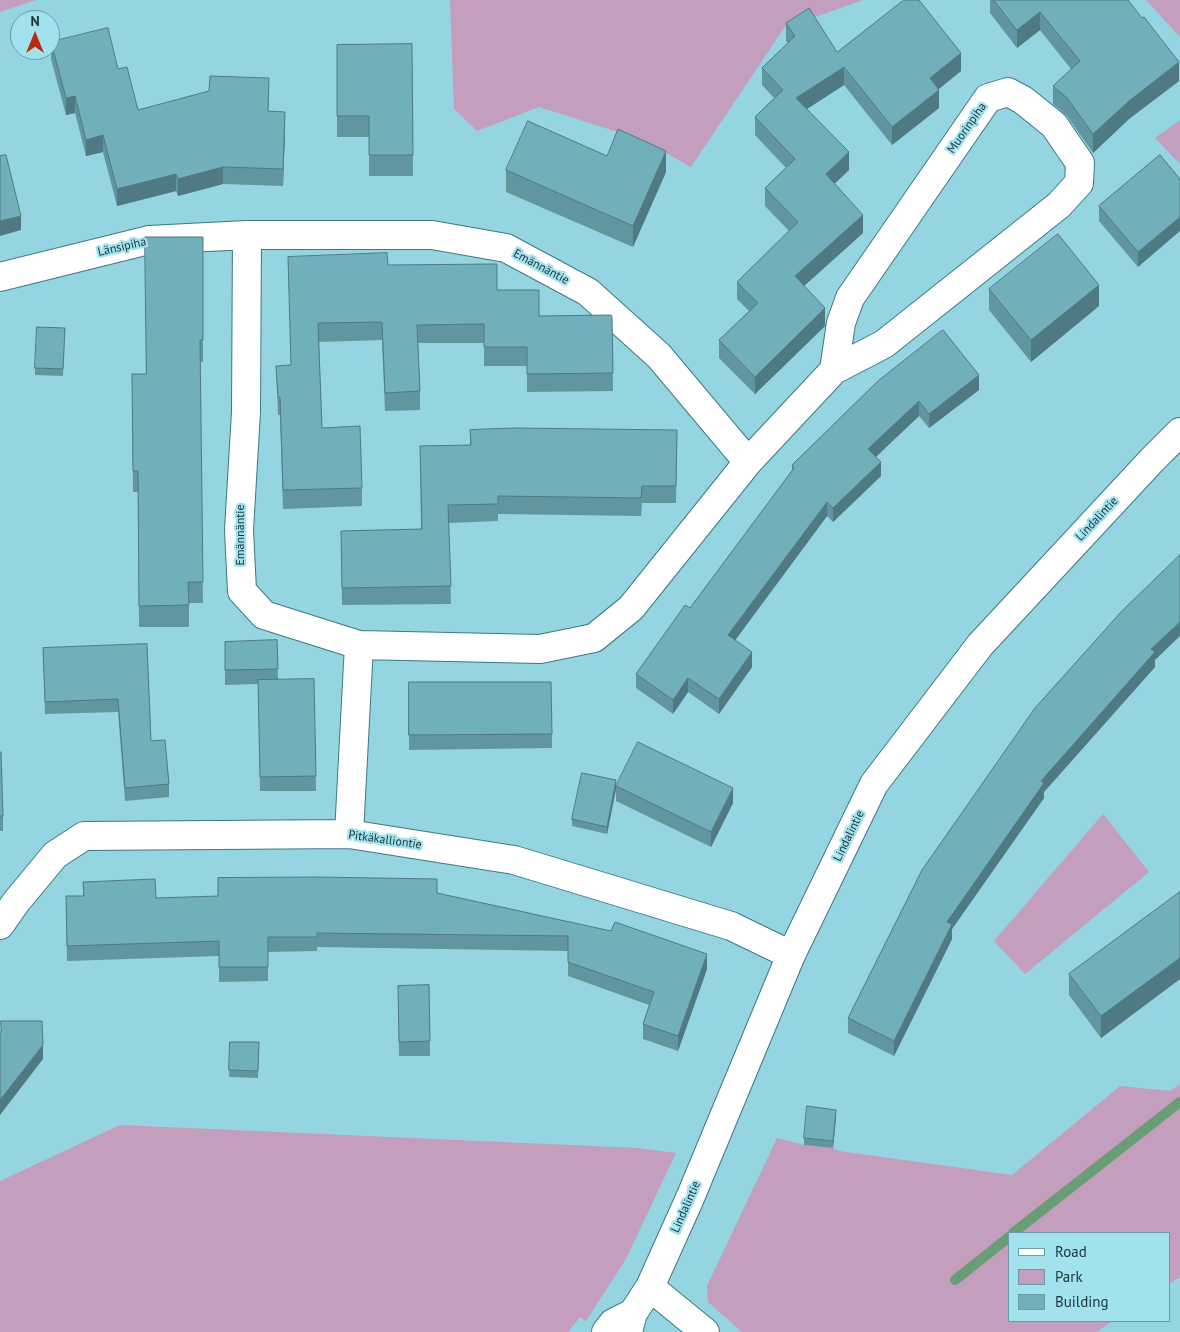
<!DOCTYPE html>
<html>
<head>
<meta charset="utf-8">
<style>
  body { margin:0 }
  #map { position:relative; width:1180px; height:1332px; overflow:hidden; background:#95d4e1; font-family:"PT Sans",sans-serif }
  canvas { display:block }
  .legend { position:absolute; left:1008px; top:1232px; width:162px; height:90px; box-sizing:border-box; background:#a2e1ee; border:1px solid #6c9ca6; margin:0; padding:6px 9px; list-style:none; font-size:15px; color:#1a3439 }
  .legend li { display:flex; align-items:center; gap:10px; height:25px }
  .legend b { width:25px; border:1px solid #6c9ca6 }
  .north { position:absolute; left:10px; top:10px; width:50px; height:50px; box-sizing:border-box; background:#a2e1ee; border:1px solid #6c9ca6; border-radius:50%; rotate:0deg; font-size:14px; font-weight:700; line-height:20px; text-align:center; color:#1a3439 }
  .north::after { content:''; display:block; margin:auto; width:18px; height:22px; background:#b62a11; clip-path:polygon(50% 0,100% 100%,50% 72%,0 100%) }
</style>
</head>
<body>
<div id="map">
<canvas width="1180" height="1332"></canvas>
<ul class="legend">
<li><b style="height:6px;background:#fff"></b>Road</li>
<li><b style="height:14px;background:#c49ebd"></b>Park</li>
<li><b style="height:14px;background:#71afbb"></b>Building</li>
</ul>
<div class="north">N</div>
</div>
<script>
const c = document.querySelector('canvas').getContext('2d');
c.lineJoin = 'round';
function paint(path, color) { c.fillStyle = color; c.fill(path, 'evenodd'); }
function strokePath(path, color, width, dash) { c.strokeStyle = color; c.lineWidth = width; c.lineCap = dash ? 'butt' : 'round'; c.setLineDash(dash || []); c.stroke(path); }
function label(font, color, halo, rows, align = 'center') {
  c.font = font + ' "PT Sans",sans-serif'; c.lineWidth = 4.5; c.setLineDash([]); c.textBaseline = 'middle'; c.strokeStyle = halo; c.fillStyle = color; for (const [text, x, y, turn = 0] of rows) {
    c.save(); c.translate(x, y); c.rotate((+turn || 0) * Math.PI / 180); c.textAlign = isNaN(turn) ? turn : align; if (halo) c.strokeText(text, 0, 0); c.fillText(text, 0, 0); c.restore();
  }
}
const green = new Path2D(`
  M0,0H36L0,12Z
  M450,0H863L784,28L691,167L643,140L539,107L477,131L454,109Z
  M1146,0H1180V37Z
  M1180,120V164L1155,138Z
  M1103,814L1149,872L1025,974L994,941Z
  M1180,1084V1277L1169,1284V1233H1009V1321H1113L1096,1332H742L708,1302L707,1286L777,1138L804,1145L833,1148L839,1151L1012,1175L1120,1086L1170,1091Z
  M120,1125L637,1148L676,1153L626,1259L586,1321L580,1317L568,1332H0V1181Z`);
const stream = new Path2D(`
  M1013,1233L1180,1102
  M955,1280L1009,1237`);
const minor = new Path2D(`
  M0,277L149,240L247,235H432L506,248L588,292L659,356L748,462L631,608L594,638L540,649L359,645L264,615L242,591L239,530L246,412L247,235
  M748,462L834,370L884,344L1059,205L1079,183L1080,163L1054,125L1023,100L1008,92L988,98L850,298L841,323L834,370
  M349,834L359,645
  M0,925L16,902L55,855L84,836L349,834L514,860L731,926L791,955`);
const tertiary = new Path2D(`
  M650,1287L705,1332
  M606,1332L613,1323L633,1313
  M628,1332L633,1313L650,1287L690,1198L791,955L874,784L980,645L1152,460L1180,432`);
const wall = new Path2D(`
  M990,0H1128L1179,81L1129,119L1093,153L1067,116L1053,104V86L1071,69L1040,30L1017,48L990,13Z
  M786,23L837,52L961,71L939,89V108L892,145L844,85L807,109L849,170L834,184L863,233L804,286L825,326L755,394L719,358V340L749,311L737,299V282L789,231L765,206V188L786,168L755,135V117L774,98L762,85V68L788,43L786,41Z
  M51,42L118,69L138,110L269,95L268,111L285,129L283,186L223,184L178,196L176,191L117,206L103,152L86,156L75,113L66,115L51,59Z
  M412,44L413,176H369V137H337V45Z
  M1160,155L1138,267L1099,221V206Z
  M607,156L666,172L633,247L506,192V170Z
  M203,237V362H200L203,603H189V627H139L138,492H133L132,374H146Z
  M288,257L388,265L497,290L539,316L612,317L613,391L527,392V366H484V343H418L420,391V410L385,411L382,340L319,342L322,428L362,488V506L283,509L280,415H278L276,366L291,365Z
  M989,289L1099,306L1031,362L989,310Z
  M65,328L63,376L35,375V368Z
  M878,381L979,390L929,428L919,416L876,457L881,476L833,522L827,516L735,640L752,667L719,714L688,692L673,714L636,688V674L690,608L792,471V465Z
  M470,430H677L676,503H642L641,516L498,514V521L449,523L451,604L342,605L341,531L421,529L420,446L470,445Z
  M277,640L278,680L314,679L316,791H260L258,684L225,685V642Z
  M147,644L151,741L169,784V797L125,801L118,712L45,714L43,648Z
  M1155,660V667L1044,792V798L952,929V939L894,1056L848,1033V1018Z
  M409,682L552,734V748L409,750Z
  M0,752L3,816V831H0Z
  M616,786L733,803L711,847L616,801V789L607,834L572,826V819Z
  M83,882L156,898L437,893L707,969L678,1051L643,1039V1024L649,1005L568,976V951L317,947V951L268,952V981L219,982V956L67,961L66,896H83Z
  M1180,892V979L1101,1038L1069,995V974Z
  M429,985L430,1056H399L398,986Z
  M230,1042H259L258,1078L229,1077Z
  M836,1117L833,1148L804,1145V1138Z`);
const shadedWall = new Path2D(`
  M1040,12V30L1017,48V30Z
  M961,53V71L930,96V78Z
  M1179,62V81L1129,119L1093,153V134L1129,101Z
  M844,67V85L796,116V98Z
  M939,90V108L892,145V127Z
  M75,96V113L66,115V98Z
  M285,112V129L283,186V169Z
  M103,135V152L86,156V140Z
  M666,151V172L633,247V226Z
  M849,152V170L826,192V174Z
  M223,167V184L178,196V179Z
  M176,174V191L117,206V189Z
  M863,215V233L795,294V276Z
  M21,216V230L0,236V221Z
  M1180,217V231L1138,267V252Z
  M1099,285V306L1031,362V340Z
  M825,308V326L755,394V377Z
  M979,375V390L929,428V414Z
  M919,401V416L868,464V449Z
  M881,462V476L833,522V508Z
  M827,502V516L728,650V635Z
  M1180,622V636L1155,660V667L1044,792V798L952,929V939L894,1056V1041L947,922L1041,781L1151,649Z
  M752,652V667L719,714V699Z
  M688,678V692L673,714V700Z
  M616,780V789L607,834V827Z
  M733,788V803L711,847V832Z
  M707,954V969L678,1051V1036Z
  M1180,958V979L1101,1038V1016Z
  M43,1045V1059L0,1115V1100Z
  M836,1110V1117L833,1148V1141Z`);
const building = new Path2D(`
  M904,0H919L961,53L930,78L939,90L892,127L844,67L796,98L849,152L826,174L863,215L795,276L825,308L755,377L719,340L758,303L737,282L798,222L765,188L795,159L755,117L783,90L762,68L795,36L786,23L809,8L837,52Z
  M994,0H1128L1142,18L1144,17L1179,62L1129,101L1093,134L1067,98L1053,86L1080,61L1040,12L1017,30Z
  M108,28L118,69L127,67L138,110L209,91L210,76L269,78L268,111L285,112L283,169L223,167L178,179L176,174L117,189L103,135L86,140L75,96L66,98L51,42Z
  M412,44L413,155H369V116H337V45Z
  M528,121L607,156L618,129L666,151L633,226L506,170Z
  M6,155L21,216L0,221V156Z
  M1160,155L1180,179V217L1138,252L1099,206Z
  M1058,234L1099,285L1031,340L989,289Z
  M145,237H203V340H200L203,582H188L189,605L139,606L138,471H133L132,374H146Z
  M387,253L388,265L497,264V290H539V316L611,315L612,317L613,373L527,374V347H484V324L417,325L420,391L385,393L382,322L318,323L322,428L360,426L362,488L283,490L280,397H278L276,366L291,365L288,257Z
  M37,327L65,328L63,369L35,368Z
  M943,330L979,375L929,414L919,401L868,449L881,462L833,508L827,502L728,635L752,652L719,699L688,678L673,700L636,674L685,605L690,608L794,468L792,465L878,381Z
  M514,428L677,430L676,486H642L641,498L498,496V504L448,505L451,586L342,588L341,531L422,529L420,446L471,445L470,430Z
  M1180,555V622L1151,649L1155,652L1041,781L1044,783L947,922L952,924L894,1041L848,1018L922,870L1035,708L1121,612Z
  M277,640L278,669L225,670V642Z
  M147,644L151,741L165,740L169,784L125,788L118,699L45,702L43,648Z
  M314,679L316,776L260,777L258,680Z
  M409,682H551L552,734L409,735Z
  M638,742L733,788L711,832L616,786Z
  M0,752H1L3,816H0Z
  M582,773L616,780L607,827L572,819Z
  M316,877L437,879V893L611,931L615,922L707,954L678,1036L643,1024L654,992L568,962V936L317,933V937H268V967H219V941L67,946L66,896H84L83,882L155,879L156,898L218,896V878Z
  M1180,892V958L1101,1016L1069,974Z
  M429,985L430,1041L399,1042L398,986Z
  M1,1021H42L43,1045L0,1100V1032H1Z
  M230,1042H259L258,1071L229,1070Z
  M807,1106L836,1110L833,1141L804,1138Z`);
const streetNames = [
  ["Muorinpiha",967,128,-55],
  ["Länsipiha",122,247,-13],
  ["Emännäntie",541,267,28],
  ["Lindalintie",1097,519,-47],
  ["Emännäntie",241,535,-90],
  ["Lindalintie",849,836,-64],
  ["Pitkäkalliontie",385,840,8],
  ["Lindalintie",686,1207,-66]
];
paint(green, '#c49ebd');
strokePath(stream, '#689d76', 10);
strokePath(minor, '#3c7985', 30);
strokePath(tertiary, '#3c7985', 30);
strokePath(minor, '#fff', 28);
strokePath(tertiary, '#fff', 28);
paint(wall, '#6196a1');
paint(shadedWall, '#4f7a83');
paint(building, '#71afbb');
strokePath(building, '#4f7a83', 1);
label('12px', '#1a3439', '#a2e1ee', streetNames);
</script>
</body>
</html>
